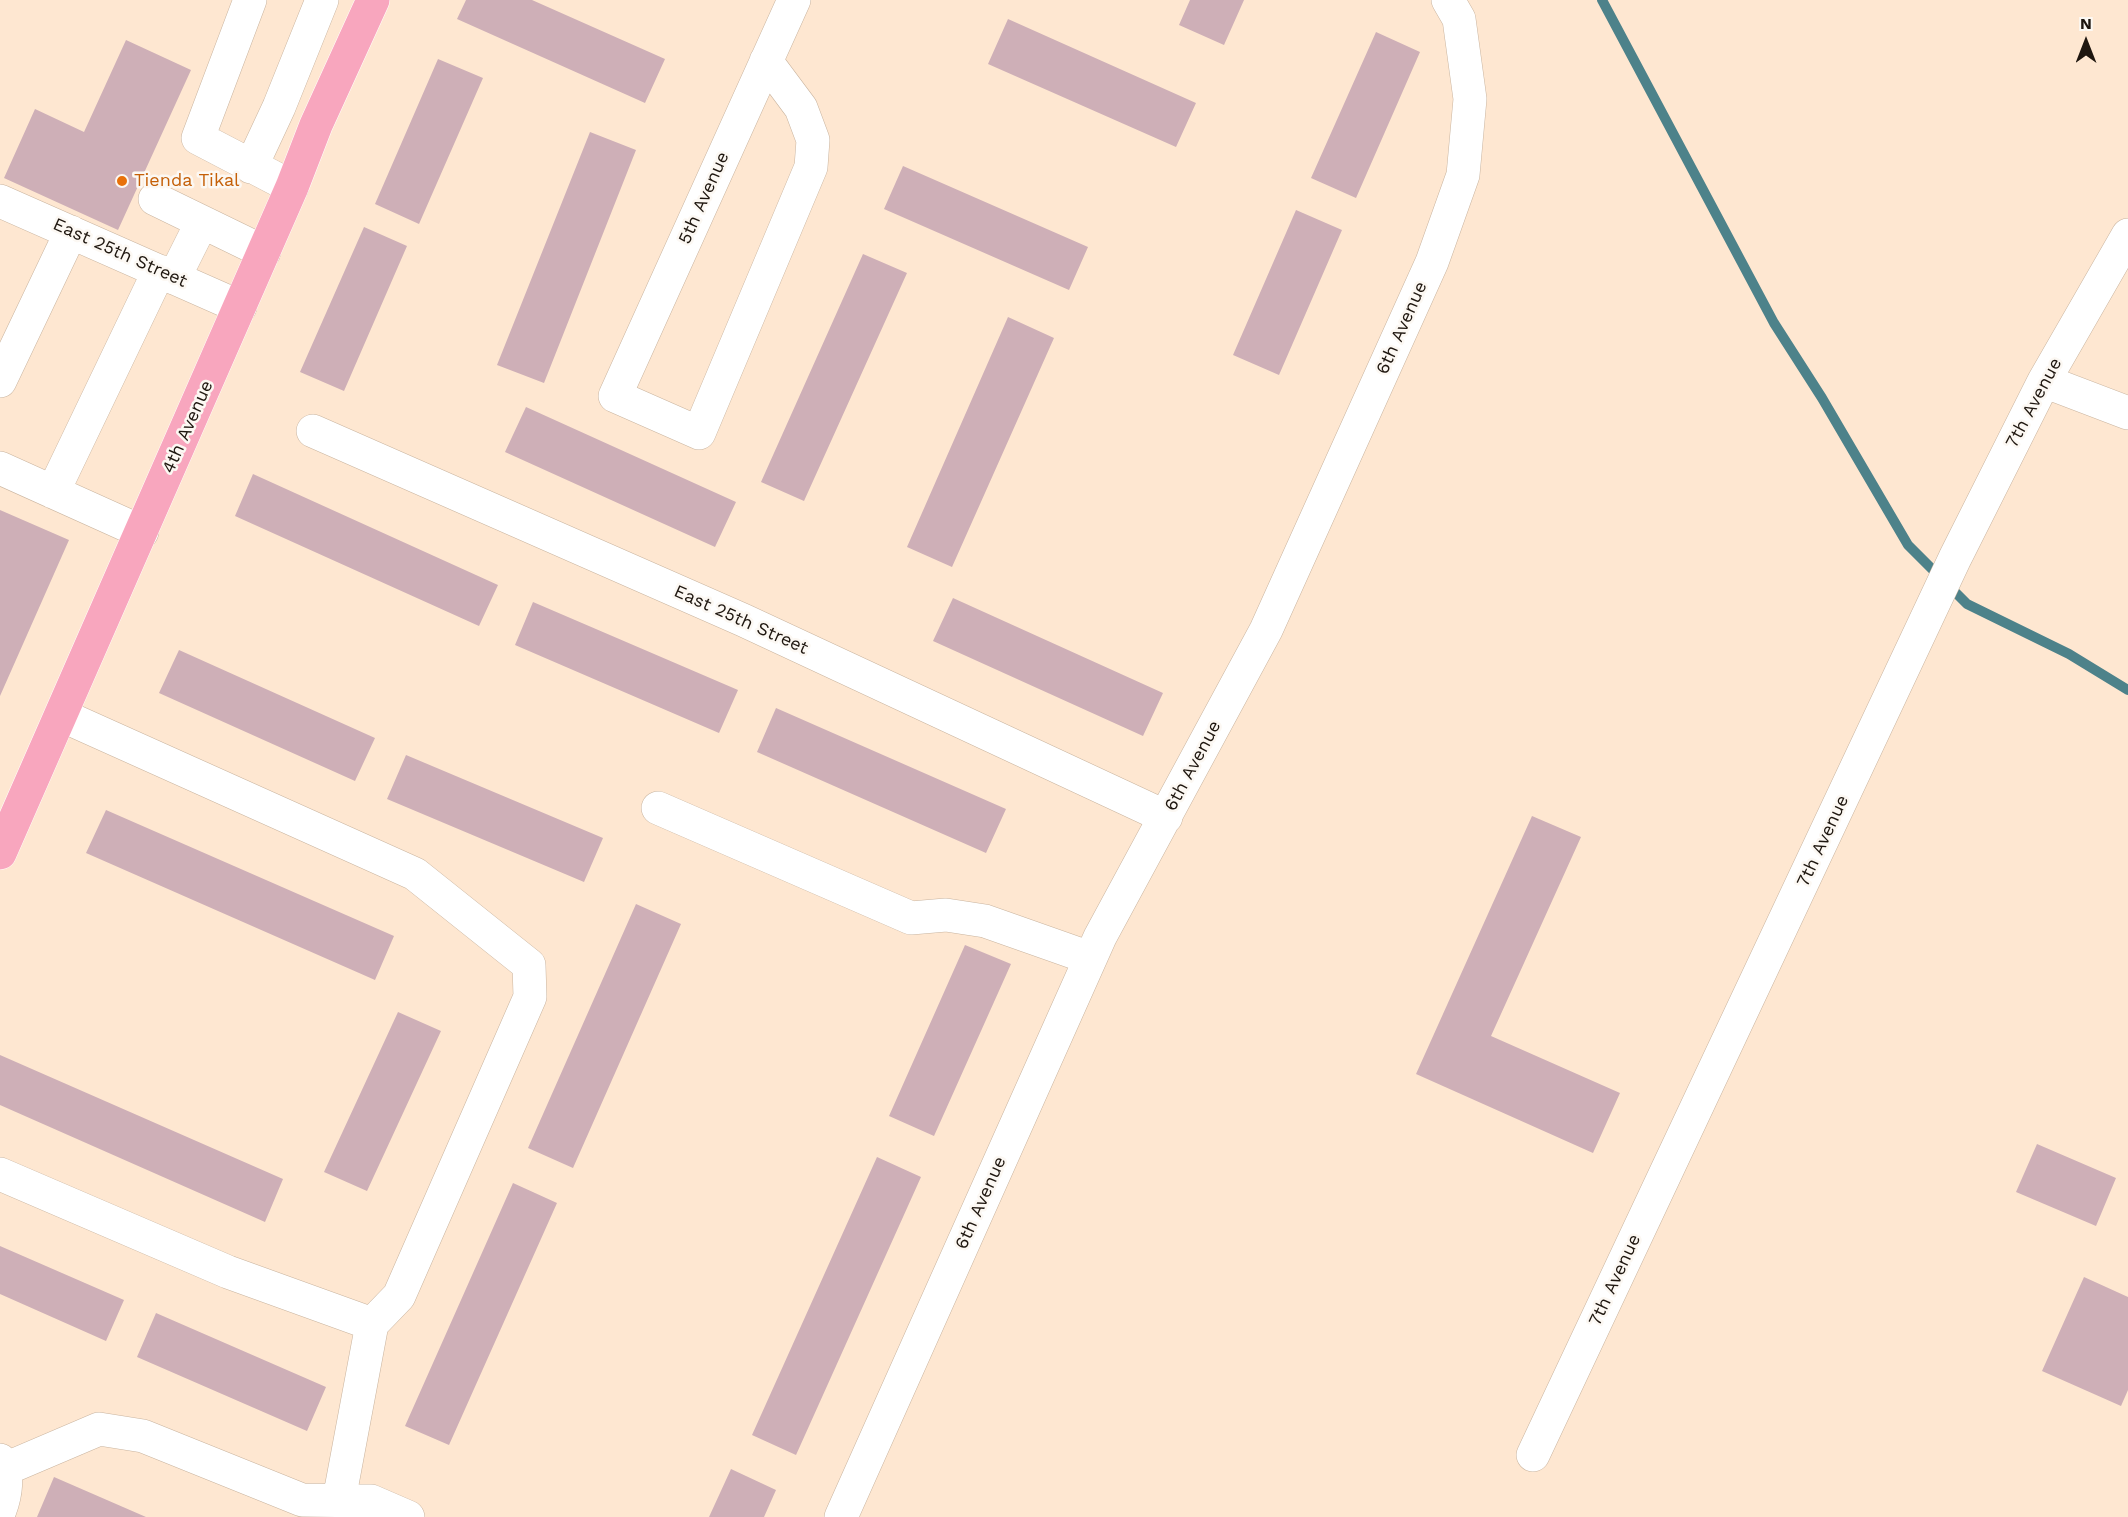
<!DOCTYPE html>
<html>
<head>
<meta charset="utf-8">
<style>
  body { margin:0 }
  #map { position:relative; width:2128px; height:1517px; overflow:hidden; background:#fee7d1; font-family:"Work Sans",sans-serif }
  canvas { display:block }
  .north { position:absolute; left:2056px; top:12px; width:60px; height:60px; -webkit-text-stroke:4px #fcf8f3; paint-order:stroke; rotate:0deg; font-size:16px; font-weight:700; line-height:24px; text-align:center; color:#1e160f }
  .north::after { content:''; display:block; margin:auto; width:21px; height:27px; background:#1e160f; clip-path:polygon(50% 0,100% 100%,50% 72%,0 100%) }
</style>
</head>
<body>
<div id="map">
<canvas width="2128" height="1517"></canvas>
<div class="north">N</div>
</div>
<script>
const c = document.querySelector('canvas').getContext('2d');
c.lineJoin = 'round';
function strokePath(path, color, width, dash) { c.strokeStyle = color; c.lineWidth = width; c.lineCap = dash ? 'butt' : 'round'; c.setLineDash(dash || []); c.stroke(path); }
function paint(path, color) { c.fillStyle = color; c.fill(path, 'evenodd'); }
function label(font, color, halo, rows, align = 'center') {
  c.font = font + ' "Work Sans",sans-serif'; c.lineWidth = 5; c.setLineDash([]); c.textBaseline = 'middle'; c.strokeStyle = halo; c.fillStyle = color; for (const [text, x, y, turn = 0] of rows) {
    c.save(); c.translate(x, y); c.rotate((+turn || 0) * Math.PI / 180); c.textAlign = isNaN(turn) ? turn : align; if (halo) c.strokeText(text, 0, 0); c.fillText(text, 0, 0); c.restore();
  }
}
const stream = new Path2D(`
  M1602,0L1774,323L1822,398L1908,545L1967,604L2069,654L2128,690`);
const building = new Path2D(`
  M466,0H532L665,59L645,103L457,19Z
  M1190,0H1244L1224,45L1179,25Z
  M1008,19L1196,103L1176,147L988,64Z
  M1376,32L1420,52L1356,198L1311,178Z
  M126,40L191,70L118,230L4,178L35,109L84,132Z
  M438,59L483,78L419,224L375,204Z
  M590,132L636,150L544,383L497,365Z
  M903,166L1088,247L1069,290L884,209Z
  M1296,210L1342,230L1279,375L1233,355Z
  M364,227L407,246L344,391L300,372Z
  M863,254L907,273L804,501L761,482Z
  M1008,317L1054,338L952,567L907,547Z
  M526,407L736,502L715,547L505,452Z
  M253,474L498,585L479,626L235,516Z
  M0,510L69,540L0,696Z
  M953,598L1163,693L1143,736L933,641Z
  M533,602L738,690L719,733L515,645Z
  M179,650L375,738L355,781L159,693Z
  M776,708L1006,809L986,853L757,752Z
  M406,755L603,838L584,882L387,799Z
  M106,810L394,936L375,980L86,853Z
  M1532,816L1581,837L1491,1036L1620,1093L1593,1153L1416,1074Z
  M636,904L681,924L573,1168L528,1148Z
  M965,945L1011,964L934,1136L889,1116Z
  M398,1012L441,1031L367,1191L324,1172Z
  M0,1055L283,1179L265,1222L0,1105Z
  M2037,1144L2116,1178L2096,1226L2016,1192Z
  M877,1157L921,1177L796,1455L752,1435Z
  M513,1183L557,1203L449,1445L405,1426Z
  M0,1246L124,1300L106,1341L0,1294Z
  M2084,1277L2128,1297V1390L2121,1406L2042,1371Z
  M156,1313L326,1387L307,1431L137,1357Z
  M731,1469L776,1490L764,1517H709Z
  M54,1477L146,1517H37Z`);
const minor = new Path2D(`
  M250,0L198,138L292,187
  M766,61L801,108L813,140L811,167L699,433L615,396L794,0
  M251,167L279,107L322,0
  M155,199L264,252
  M0,201L240,307
  M174,278L202,222
  M0,381L71,232
  M2044,381L2128,413
  M313,431L743,620L1166,817
  M0,468L142,532
  M53,492L159,271
  M658,808L911,918L946,915L985,921L1090,958
  M0,1174L228,1272L372,1324L399,1296L530,997L529,965L415,874L61,715
  M1533,1455L1955,558L2044,381L2128,235
  M0,1460C9,1474 6,1494 0,1510
  M5,1469L99,1429L143,1436L302,1500L371,1501L408,1517
  M339,1500L372,1324
  M841,1517L1100,937L1266,630L1432,262L1463,175L1470,99L1459,19L1448,0`);
const major = new Path2D(`
  M0,853L292,187L316,125L373,0`);
const markers = [
  [122,181,6,"#e8710a"]
];
const foodNames = [
  ["Tienda Tikal",134,181]
];
const streetNames = [
  ["5th Avenue",704,198,-66],
  ["East 25th Street",120,253,24],
  ["6th Avenue",1402,328,-66],
  ["7th Avenue",2034,403,-62],
  ["4th Avenue",188,427,-66],
  ["East 25th Street",741,620,24],
  ["6th Avenue",1193,766,-62],
  ["7th Avenue",1823,841,-65],
  ["6th Avenue",981,1203,-66],
  ["7th Avenue",1615,1280,-65]
];
strokePath(stream, '#4d828a', 10);
paint(building, '#ceafb7');
strokePath(minor, '#c9b49f', 34);
strokePath(major, '#fff', 34);
strokePath(minor, '#fff', 33);
strokePath(major, '#f8a6be', 33);
for (const [x, y, r, color] of markers) { const dot = new Path2D(); dot.arc(x, y, r, 0, 2 * Math.PI); c.fillStyle = color; c.fill(dot); strokePath(dot, '#fcf8f3', 2); }
label('18px', '#c56008', '#fcf8f3', foodNames, 'left');
label('18px', '#1e160f', '#fcf8f3', streetNames);
</script>
</body>
</html>
